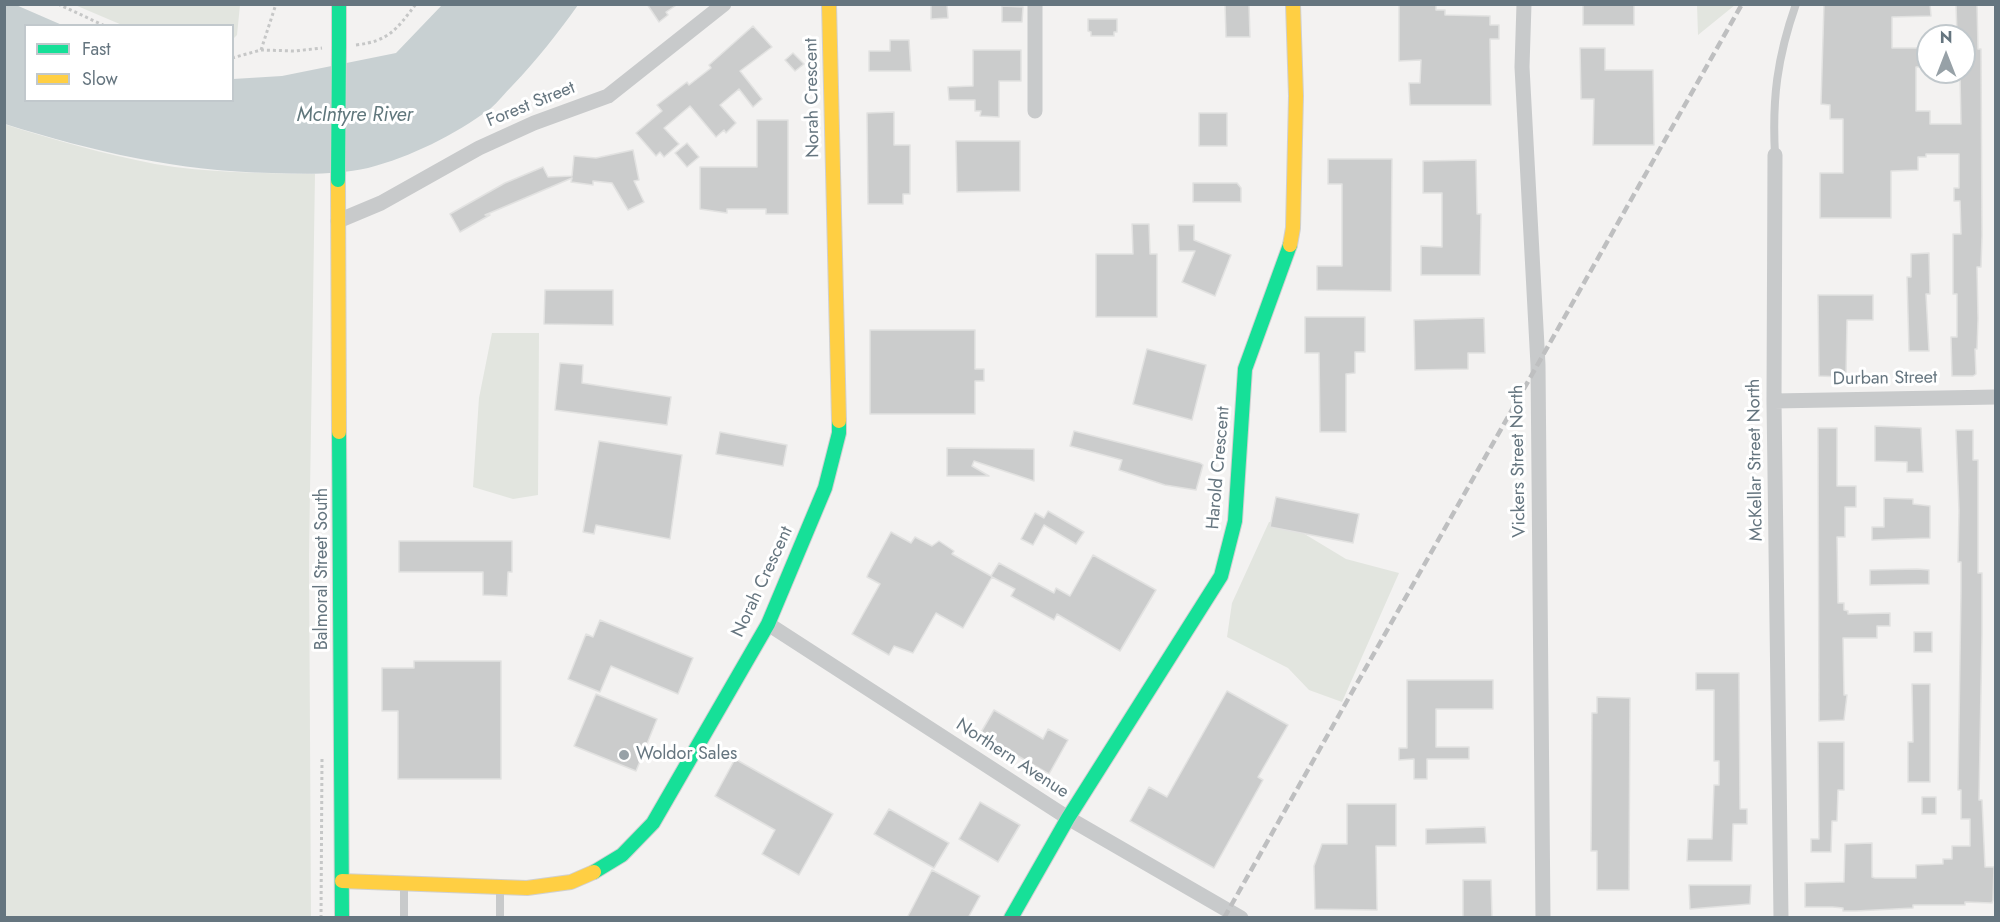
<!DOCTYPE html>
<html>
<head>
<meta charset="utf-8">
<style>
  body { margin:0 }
  #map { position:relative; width:2000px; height:922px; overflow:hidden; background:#f3f2f1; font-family:Jost,sans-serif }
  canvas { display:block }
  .frame { position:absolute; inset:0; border:6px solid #65757f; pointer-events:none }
  .legend { position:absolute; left:24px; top:24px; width:210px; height:78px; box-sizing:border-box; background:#fff; border:2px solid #c1c8cc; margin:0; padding:8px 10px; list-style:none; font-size:18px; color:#65757f }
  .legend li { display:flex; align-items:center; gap:12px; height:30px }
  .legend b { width:30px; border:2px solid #c1c8cc }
  .north { position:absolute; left:1916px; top:24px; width:60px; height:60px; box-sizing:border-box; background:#fff; border:2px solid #c1c8cc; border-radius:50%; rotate:0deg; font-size:16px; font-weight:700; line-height:24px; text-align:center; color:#65757f }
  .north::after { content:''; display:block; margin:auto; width:21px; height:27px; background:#97a1a7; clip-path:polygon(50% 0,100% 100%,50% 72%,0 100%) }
</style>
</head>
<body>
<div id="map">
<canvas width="2000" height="922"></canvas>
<div class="frame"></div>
<ul class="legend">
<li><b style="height:8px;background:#16e098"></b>Fast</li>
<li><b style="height:8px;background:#ffcf43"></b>Slow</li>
</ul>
<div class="north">N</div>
</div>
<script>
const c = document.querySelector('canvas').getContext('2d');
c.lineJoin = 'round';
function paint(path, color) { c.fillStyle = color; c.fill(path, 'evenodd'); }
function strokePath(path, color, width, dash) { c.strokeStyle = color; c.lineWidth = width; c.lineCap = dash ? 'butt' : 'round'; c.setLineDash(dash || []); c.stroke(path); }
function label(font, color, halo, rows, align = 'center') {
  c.font = font + ' Jost,sans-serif'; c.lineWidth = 6; c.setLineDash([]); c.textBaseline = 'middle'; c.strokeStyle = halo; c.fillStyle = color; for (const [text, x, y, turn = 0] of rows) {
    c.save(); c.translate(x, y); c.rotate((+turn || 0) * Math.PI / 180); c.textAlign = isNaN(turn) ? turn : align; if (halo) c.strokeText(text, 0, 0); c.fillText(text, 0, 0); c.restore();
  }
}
const green = new Path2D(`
  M1697,4H1735V5L1698,35Z
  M75,5H240L237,35L233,39L232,26L122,25Z
  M4,124C54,140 104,154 155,164C207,173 262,173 315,174L309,555L311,917H5Z
  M492,333H539L538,495L513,499L473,487L479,398Z
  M1283,521L1346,559L1399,573L1342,702L1309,690L1288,668L1227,637L1232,603L1269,522Z`);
const water = new Path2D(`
  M4,5H16L62,25L26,26V100H232L233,79L282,76L396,53L442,5H578C558,33 537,60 512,86C505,93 498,102 490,109C454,135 411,157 368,168C337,175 304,174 272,173C177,171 95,152 5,124Z`);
const building = new Path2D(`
  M647,4H678L666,12L668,15L659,22Z
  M931,4H947L948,18L931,19Z
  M1225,4H1249L1250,37H1226Z
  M1399,4H1436V10H1445V15L1490,16V25H1499V39H1490L1491,105H1410L1409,83H1420L1421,60L1399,61Z
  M1583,4H1634V25H1583Z
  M1824,4H1930L1931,16L1892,17V48H1928V67H1916V111H1930V124H1961L1960,77L1964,72V36H1957L1956,4H1977L1978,49H1981L1982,236L1981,267H1977L1978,319L1977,349H1975L1976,374L1973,376H1952L1951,337H1957V294H1953V234H1961L1960,201H1954V188H1959V154H1926V157H1918V170L1891,171V218H1820V173H1843V119H1830V105L1821,104Z
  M1002,6L1023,7L1022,22H1002Z
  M1088,19H1117V32H1114V36H1091V32L1088,31Z
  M753,26L772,47L740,71L762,99L753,107L739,89L720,105L736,123L726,133L724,130L716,137L690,106L664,128L679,144L664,157L660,152L656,156L636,133L662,111L657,105L687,82L689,85L711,68L709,65Z
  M890,40H909L911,71H869V51H890Z
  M1580,48H1605V70H1653L1654,145H1593L1594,99H1581Z
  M973,50H1021V81H999V117L980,116L981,111H975V100H949L948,87L973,86Z
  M793,53L804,64L795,71L785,60Z
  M894,112V145H910V194H903V204H868L867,113Z
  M1199,113H1227V146H1199Z
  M757,120H788V214H766V209H727V213L700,209V167H757Z
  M956,141H1020V191L957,192Z
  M687,143L699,157L687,167L675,153Z
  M633,150L639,180L634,181L644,202L628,210L612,183L593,181V185L571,182L572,178L485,215H490L460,232L450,214L505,183L543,167L548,177L572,176L574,156L596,158Z
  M1328,159H1392L1391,291L1317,290V266H1342V184H1328Z
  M1476,160L1477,214H1481L1480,275H1421V246L1442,247V193H1423V161Z
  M1193,183H1237L1241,188V202H1193Z
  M1132,224H1149L1150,254H1157V317H1096V254H1133Z
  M1178,225H1194V240L1231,255L1215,296L1182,282L1195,251H1179Z
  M1929,253L1930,294H1926L1929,351H1909L1907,277H1911V254Z
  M545,290H613V325L544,324Z
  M1818,295H1873V320H1847L1846,377L1819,376Z
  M1305,317H1365V352H1355V373L1346,374V432H1320L1319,353H1305Z
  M1484,318L1485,353H1468V369L1415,370L1414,320Z
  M870,330H975V369H984V381H975V414H870Z
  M1147,349L1206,365L1192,420L1133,404Z
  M560,363L583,365L582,383L671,397L667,425L555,410Z
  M1875,426L1921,428L1923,472H1907V462L1875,461Z
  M1818,428H1837V486H1856V507H1845V537H1837L1838,603H1844V610L1848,611V614L1890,613V626H1877V638H1843L1844,695H1847L1844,720L1819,721Z
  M1956,430H1973V460H1978V573H1982V634L1979,800H1982L1985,867H1994L1993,900L1992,903L1965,902V905H1913V908L1856,911H1843V908L1833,907H1805V883L1844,882L1845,844L1872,843V877L1875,878H1916V865L1943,864V859H1952V846H1970V819H1961V790H1958L1961,591V562H1958L1959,511Z
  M1074,431L1200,463L1203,465L1196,490L1165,485L1119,470L1122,460L1070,446Z
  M720,432L787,445L783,466L716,454Z
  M599,441L682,455L670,539L596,525L594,534L583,532Z
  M947,448L1034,449V481L974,461L972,466L989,476H947Z
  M1276,497L1359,514L1353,543L1270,527Z
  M1884,498L1913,499V504L1930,506V538L1872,540V527H1884Z
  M1048,511L1084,532L1076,544L1044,525L1033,545L1021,539L1035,513L1044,518Z
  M891,532L911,543L915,537L932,546L939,541L954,551L952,554L991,576L999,563L1054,593L1056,588L1070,596L1093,555L1156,590L1120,651L1057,614L1054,620L1011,596L1015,589L992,577L963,628L936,613L913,653L894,646L889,655L852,634L880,584L867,577L868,574Z
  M399,541H512V572H508L507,596L483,595V572H399Z
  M1917,569L1929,570V584L1870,585V570Z
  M600,620L693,658L678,694L611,666L600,692L568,679L586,634L593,637Z
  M1914,632H1932V652H1914Z
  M414,661H501V779H398V711H382V668H414Z
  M1696,673H1739L1740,809H1747V824H1733L1732,861H1687L1688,839H1712L1714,785H1719V761H1714V690H1696Z
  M1407,680H1493V709H1436V747H1469V759H1427V779H1414V759L1399,760V748H1407Z
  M1912,684H1930V782H1908V742H1913Z
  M1227,691L1288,725L1258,777L1263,780L1214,868L1130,821L1149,787L1167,797Z
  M596,694L657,719L636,771L574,746Z
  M1597,697L1630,698L1629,890H1597V851H1591L1592,713H1597Z
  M994,710L1043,739L1048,729L1068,740L1049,774L980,734Z
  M1818,742H1844V790H1838L1837,821H1832L1831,852H1811V839H1819Z
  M735,759L833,814L799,875L762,854L775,830L715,796Z
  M1922,797H1936V814H1922Z
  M980,802L1020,825L998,862L959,839Z
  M1347,804H1396V846H1376L1377,910L1315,909L1314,866L1322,844H1347Z
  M889,809L949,843L934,868L874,834Z
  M1485,827L1486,843L1426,844V829Z
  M932,870L980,896L968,918H907Z
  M1463,880H1491L1492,918H1463Z
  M1689,885H1751L1750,904L1690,909Z`);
const path = new Path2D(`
  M58,4L105,26
  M356,45C389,41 396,30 416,4
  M261,50L276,4
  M232,58L261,50L295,51L322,48
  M321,918L322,759`);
const lane = new Path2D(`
  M1775,155C1772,99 1777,58 1796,4
  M404,918V885
  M500,918V889`);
const street = new Path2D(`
  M1524,4L1522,67L1538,365L1543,918
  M1035,111V4
  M1775,155L1774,401L1781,918
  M338,221L381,203L479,148L534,123L608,96L724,4
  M1774,401L1996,397
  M768,624L1068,818L1241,918`);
const fast = new Path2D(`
  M339,4V45
  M339,432L342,918
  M594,872L622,855L653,823L768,624L825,488L839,433V421
  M1011,918L1068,818L1221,576L1235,521L1245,369L1290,245`);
const slow = new Path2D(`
  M829,4L839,421
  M338,180L339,432
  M1290,245L1293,228L1296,96L1293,4
  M342,881L527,888L571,882L594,872`);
const rail = new Path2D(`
  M1224,918L1742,4`);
const fastBridge = new Path2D(`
  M338,180L339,45`);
const markers = [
  [624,755,6,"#97a1a7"]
];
const streetNames = [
  ["Norah Crescent",813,98,-91],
  ["Forest Street",531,105,-22],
  ["Durban Street",1885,379,-1],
  ["McKellar Street North",1756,460,-91],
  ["Vickers Street North",1519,461,-91],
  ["Harold Crescent",1219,468,-85],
  ["Balmoral Street South",323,569,-90],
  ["Norah Crescent",763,582,-65],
  ["Northern Avenue",1012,759,33]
];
const poiNames = [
  ["Woldor Sales",636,755]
];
const waterNames = [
  ["McIntyre River",355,116]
];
paint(green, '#e2e5df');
paint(water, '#c8d0d2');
paint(building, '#cbcccc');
strokePath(building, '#e2e2e1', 1.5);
strokePath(fast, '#d0d0d0', 16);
strokePath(slow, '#d0d0d0', 16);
strokePath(path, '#c6c7c7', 3, [3, 3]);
strokePath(lane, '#c8cacb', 8);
strokePath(street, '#c8cacb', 15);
strokePath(fast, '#16e098', 14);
strokePath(slow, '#ffcf43', 14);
strokePath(rail, '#bebfc0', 4.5, [9, 4.5]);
strokePath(fastBridge, '#d0d0d0', 16, []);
strokePath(fastBridge, '#16e098', 14);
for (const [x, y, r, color] of markers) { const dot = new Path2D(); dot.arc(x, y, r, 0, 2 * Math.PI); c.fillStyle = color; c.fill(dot); strokePath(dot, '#fff', 2); }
label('18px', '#65757f', '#fff', streetNames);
label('18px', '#65757f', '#fff', poiNames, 'left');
label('italic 20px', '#60777c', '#fff', waterNames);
</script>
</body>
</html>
